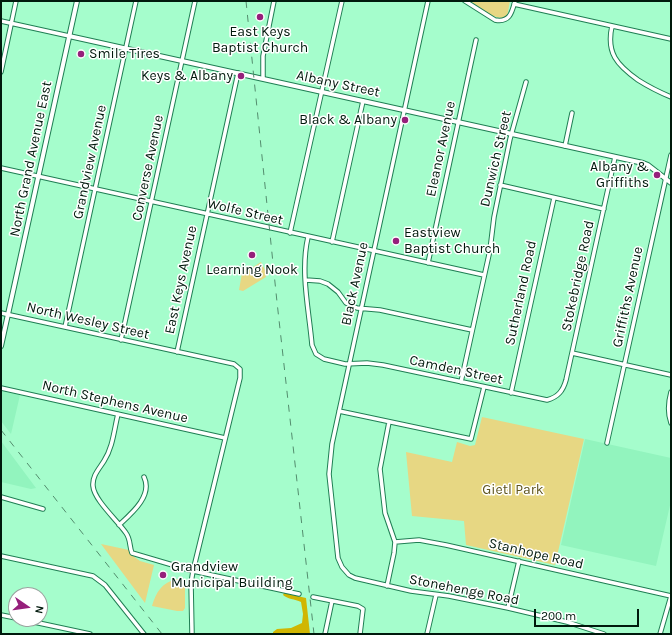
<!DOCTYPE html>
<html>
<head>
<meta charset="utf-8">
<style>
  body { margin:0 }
  #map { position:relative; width:672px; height:635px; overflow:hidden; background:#a5fdcc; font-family:Karla,sans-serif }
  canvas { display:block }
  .frame { position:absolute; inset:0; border:2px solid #00190c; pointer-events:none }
  .north { position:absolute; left:8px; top:587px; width:40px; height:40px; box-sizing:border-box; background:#fff; border:1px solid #99a39e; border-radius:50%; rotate:103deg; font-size:11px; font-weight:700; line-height:16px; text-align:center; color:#00190c }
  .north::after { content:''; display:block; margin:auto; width:14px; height:18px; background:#961f7b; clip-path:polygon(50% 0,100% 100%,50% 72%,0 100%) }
  .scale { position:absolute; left:534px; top:609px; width:105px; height:18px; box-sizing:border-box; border:2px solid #00190c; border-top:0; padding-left:5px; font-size:12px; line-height:14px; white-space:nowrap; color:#00190c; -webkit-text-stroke:3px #fff; paint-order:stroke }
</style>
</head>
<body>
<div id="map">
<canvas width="672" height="635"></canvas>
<div class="frame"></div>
<div class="north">N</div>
<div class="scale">200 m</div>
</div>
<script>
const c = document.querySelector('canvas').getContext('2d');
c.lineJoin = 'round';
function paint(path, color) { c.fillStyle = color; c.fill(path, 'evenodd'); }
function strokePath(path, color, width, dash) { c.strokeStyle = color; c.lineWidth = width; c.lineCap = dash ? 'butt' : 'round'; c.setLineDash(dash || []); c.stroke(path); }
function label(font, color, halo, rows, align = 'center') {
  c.font = font + ' Karla,sans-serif'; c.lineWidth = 3; c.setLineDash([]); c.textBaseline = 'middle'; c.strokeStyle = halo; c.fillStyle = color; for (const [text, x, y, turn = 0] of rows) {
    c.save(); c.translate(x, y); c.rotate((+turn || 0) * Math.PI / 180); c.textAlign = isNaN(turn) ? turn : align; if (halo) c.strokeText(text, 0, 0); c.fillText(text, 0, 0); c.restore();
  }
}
const built = new Path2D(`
  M1,391L20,395L11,434L1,421Z
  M585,439L671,458V501L656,566L561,545Z
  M1,441L36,488L31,489L1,482Z`);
const green = new Path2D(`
  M469,1H510L507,17C496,22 478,7 469,1Z
  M261,262L265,270L266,277L243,291L239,290L243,267L250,269Z
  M482,417L584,439L555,565L466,545L464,521L412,516L406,452L452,462L457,442L470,446L475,445Z
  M101,544L129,550V553L140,561L154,565L145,603Z
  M176,579H185V608L183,611H177L152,606C156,592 162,583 176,579Z`);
const forest = new Path2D(`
  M284,593L306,598L310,634H273V632L277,629L291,628L302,623L303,614L301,602C295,599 287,599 283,595Z`);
const minor = new Path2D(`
  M428,1L332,444L329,474L338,558L342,567L349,575L355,578L411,591L449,596L508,608L567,622L604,634
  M465,1L495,20C510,23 512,12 515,1
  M514,4L671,39
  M1,21L69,36
  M612,26C606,53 617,65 638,80C649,87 659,92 671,97
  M1,72L16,1
  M263,78V56L274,1
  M565,146L572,113
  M1,168L484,275
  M500,185L604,209
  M290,233L342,1
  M308,237C300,272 309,310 312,345L316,354L324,359L345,364L367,363L383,365L547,400C558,397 563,391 566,380L615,157
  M332,242L363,101
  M428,263L476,40
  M306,280L320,281L328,284L338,292L346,303L357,308L380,310L472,330
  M1,313L234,364L240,369V378L193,571L191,583L192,634
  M65,327L136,1
  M121,340L195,1
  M177,352L238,73
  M572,353L671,375
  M461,382L490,250L494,217L510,139L526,82
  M1,388L225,438
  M671,392C668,403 667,412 671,423
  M511,393L554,198
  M339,411L471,439L484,387
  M118,414C114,430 113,447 104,461C99,469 92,476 93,486C94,500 118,521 126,533C131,540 129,546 132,553L193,571L299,594
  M607,443L671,155
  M1,497L43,509
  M119,525C131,514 153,496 144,477
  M395,542L419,540L446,545L671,596
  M1,556L93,576L105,585L144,634
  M387,586L394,553L395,542L385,513L380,469L389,422
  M313,597L358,606L363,609L360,634
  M508,608L519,561
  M1,615L16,618
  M20,619L90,634
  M325,634L332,601
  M427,634L436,595
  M660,634L671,596`);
const tertiary = new Path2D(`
  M69,36L643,163L648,165L671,183
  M1,346L77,1`);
const rail = new Path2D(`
  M246,1L277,302L314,634
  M1,430L162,634`);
const markers = [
  [260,17,4,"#961f7b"],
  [81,54,4,"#961f7b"],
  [241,76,4,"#961f7b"],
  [405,120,4,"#961f7b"],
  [657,175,4,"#961f7b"],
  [396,241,4,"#961f7b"],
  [252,255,4,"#961f7b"],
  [163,575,4,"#961f7b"]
];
const poiNames = [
  ["East Keys",260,32,"center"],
  ["Baptist Church",260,48,"center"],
  ["Smile Tires",89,54],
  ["Keys & Albany",233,76,"right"],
  ["Black & Albany",397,120,"right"],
  ["Albany &",649,167,"right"],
  ["Griffiths",649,183,"right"],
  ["Eastview",404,233],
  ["Baptist Church",404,249],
  ["Learning Nook",252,270,"center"],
  ["Grandview",171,567],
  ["Municipal Building",171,583]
];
const streetNames = [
  ["Albany Street",338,84,12],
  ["Eleanor Avenue",441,149,-78],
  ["North Grand Avenue East",31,159,-78],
  ["Dunwich Street",496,159,-77],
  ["Grandview Avenue",90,162,-78],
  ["Converse Avenue",148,168,-78],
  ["Wolfe Street",245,212,13],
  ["Stokebridge Road",578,276,-78],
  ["East Keys Avenue",181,280,-78],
  ["Black Avenue",355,284,-78],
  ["Sutherland Road",521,293,-78],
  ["Griffiths Avenue",628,297,-78],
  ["North Wesley Street",88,321,13],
  ["Camden Street",456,370,12],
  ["North Stephens Avenue",115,402,13],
  ["Stanhope Road",536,554,13],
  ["Stonehenge Road",464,590,11]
];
const parkNames = [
  ["Gietl Park",513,490]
];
paint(built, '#92f4be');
paint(green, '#e7d783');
paint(forest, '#d0b602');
strokePath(minor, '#1f7e53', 5.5);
strokePath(tertiary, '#1f7e53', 6);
strokePath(minor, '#fff', 3.5);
strokePath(tertiary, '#fff', 4);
strokePath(rail, '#538c6d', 1, [7, 7]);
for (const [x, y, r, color] of markers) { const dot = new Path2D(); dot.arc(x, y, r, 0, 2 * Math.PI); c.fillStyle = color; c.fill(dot); strokePath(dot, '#fff', 1.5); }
label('14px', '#00190c', '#fff', poiNames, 'left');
label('14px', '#00190c', '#fff', streetNames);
label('14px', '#5e541c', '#fff', parkNames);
</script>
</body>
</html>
